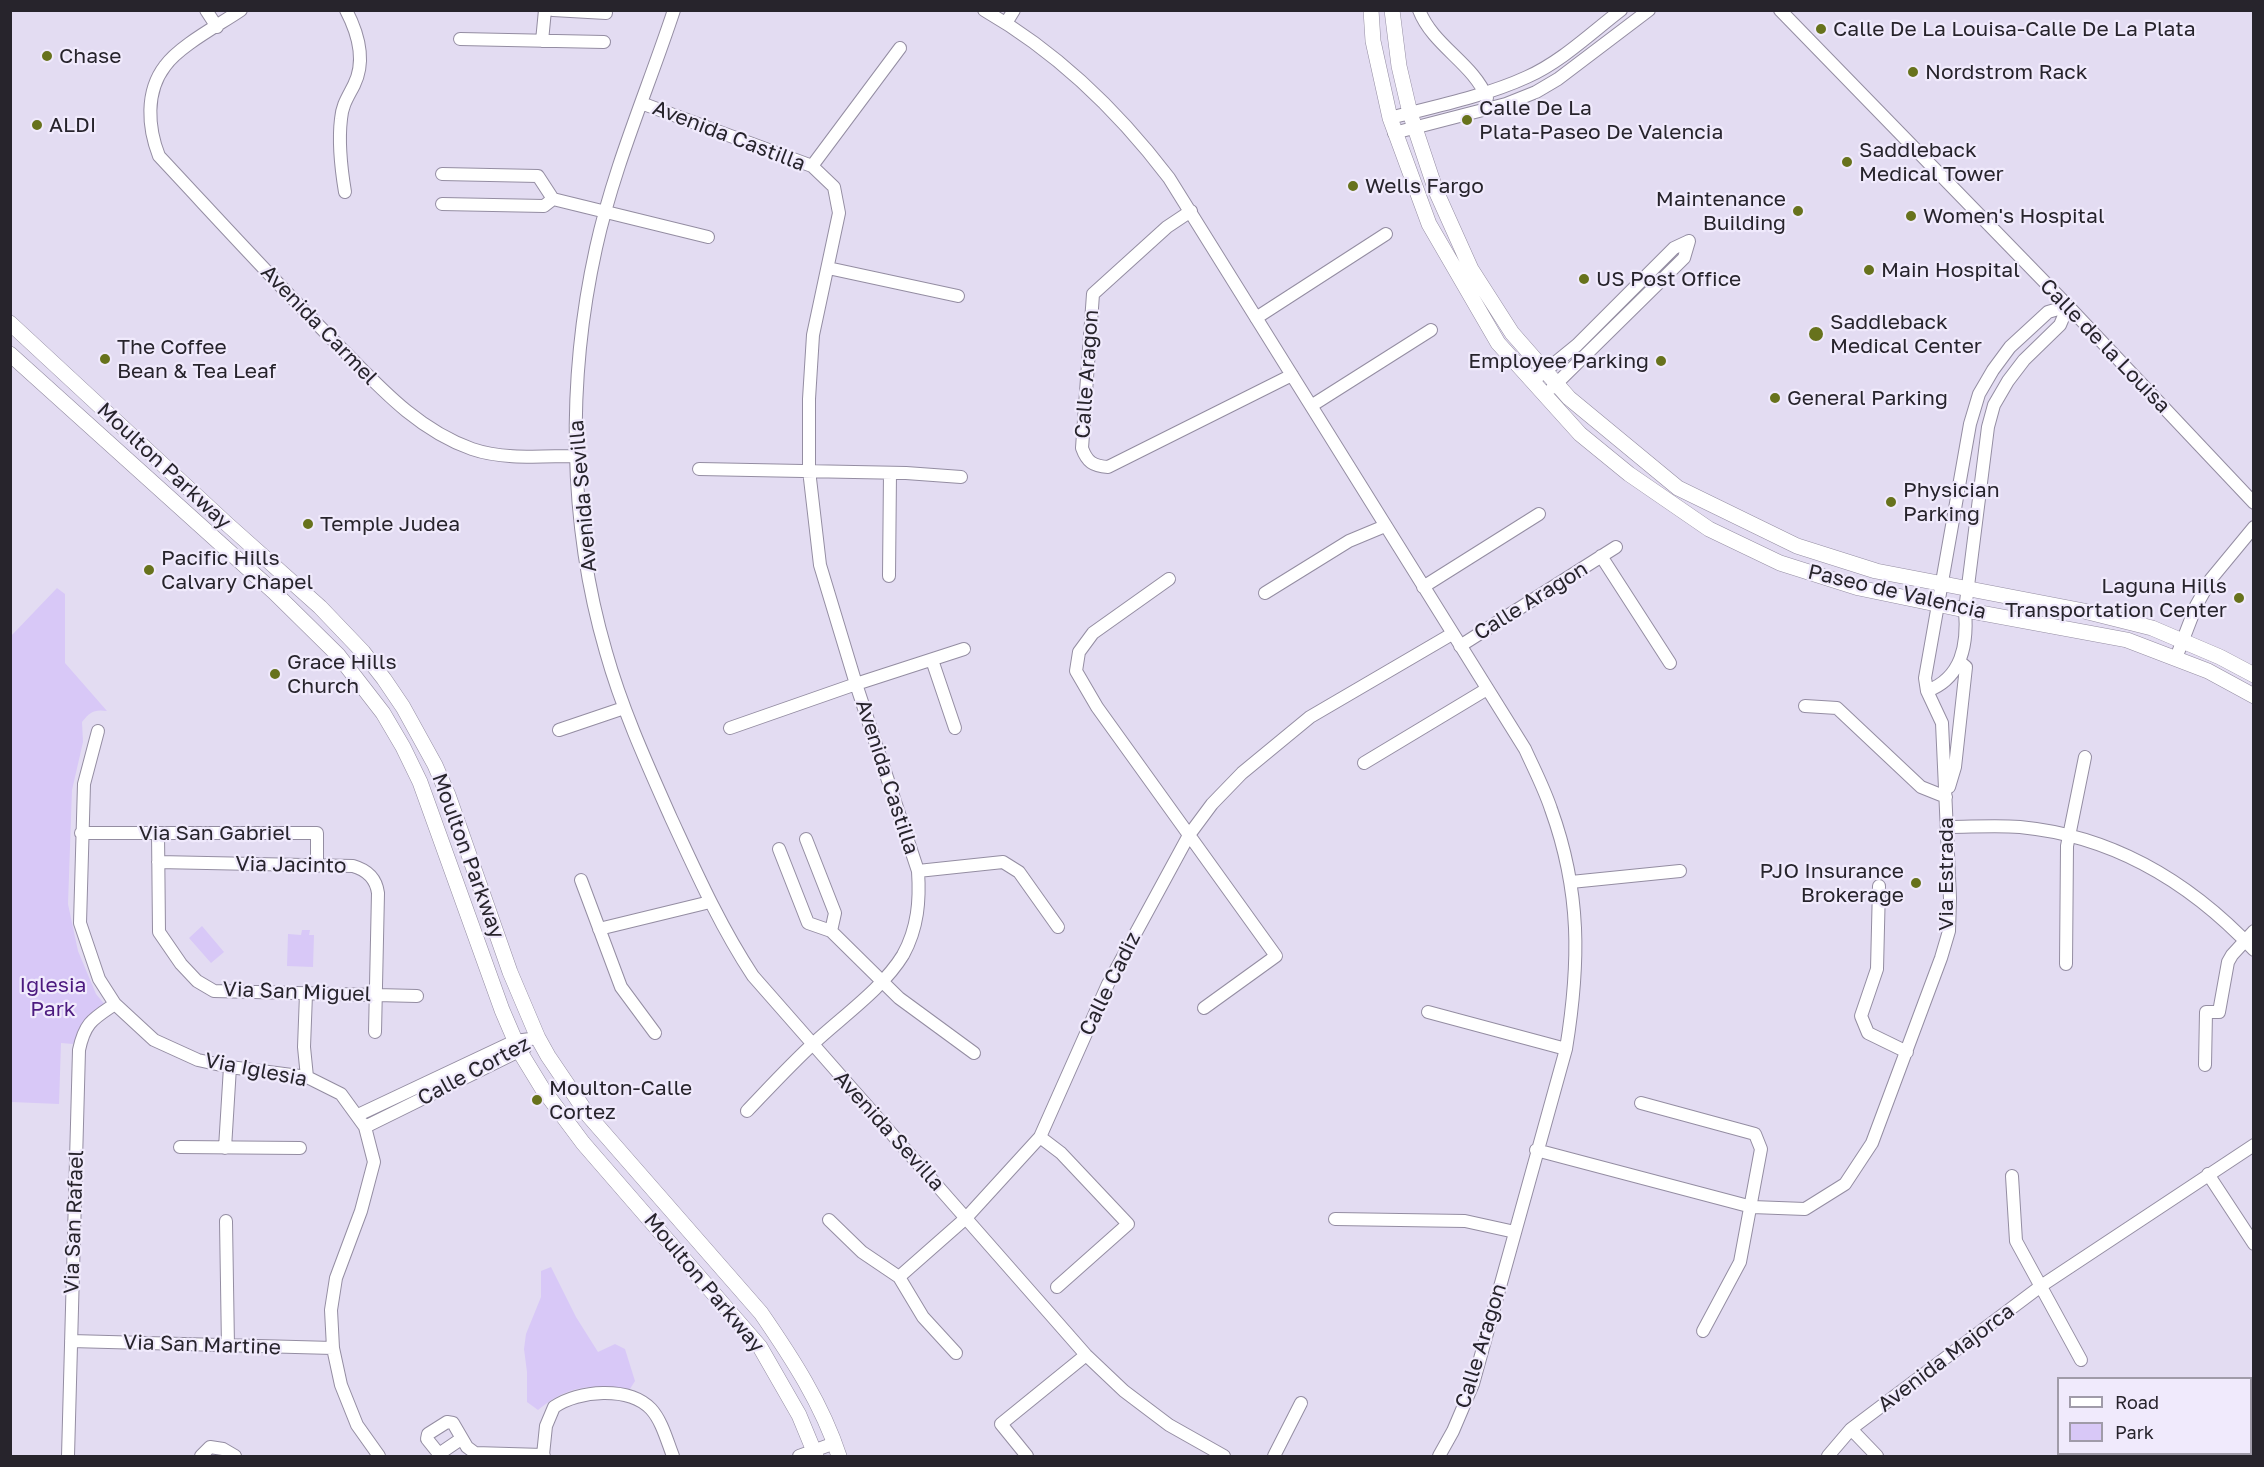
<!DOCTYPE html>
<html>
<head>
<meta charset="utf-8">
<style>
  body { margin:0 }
  #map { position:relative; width:2264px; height:1467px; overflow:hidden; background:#e3dcf2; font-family:"Golos Text",sans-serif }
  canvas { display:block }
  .frame { position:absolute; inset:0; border:12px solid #27242c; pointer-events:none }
  .legend { position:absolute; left:2057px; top:1377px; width:195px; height:78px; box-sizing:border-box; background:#f0eafc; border:2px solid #a09ba9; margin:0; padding:8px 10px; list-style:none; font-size:18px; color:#27242c }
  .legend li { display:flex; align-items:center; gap:12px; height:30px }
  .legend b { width:30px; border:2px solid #a09ba9 }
</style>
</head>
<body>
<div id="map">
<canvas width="2264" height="1467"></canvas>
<div class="frame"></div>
<ul class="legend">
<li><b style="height:8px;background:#fff"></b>Road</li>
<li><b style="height:16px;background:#d8c8f7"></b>Park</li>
</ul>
</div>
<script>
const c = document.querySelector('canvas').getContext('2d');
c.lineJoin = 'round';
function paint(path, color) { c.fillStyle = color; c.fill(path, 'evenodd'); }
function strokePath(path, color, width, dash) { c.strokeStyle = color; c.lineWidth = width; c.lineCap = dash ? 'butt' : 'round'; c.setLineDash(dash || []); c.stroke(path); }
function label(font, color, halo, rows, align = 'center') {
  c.font = font + ' "Golos Text",sans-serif'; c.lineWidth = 4.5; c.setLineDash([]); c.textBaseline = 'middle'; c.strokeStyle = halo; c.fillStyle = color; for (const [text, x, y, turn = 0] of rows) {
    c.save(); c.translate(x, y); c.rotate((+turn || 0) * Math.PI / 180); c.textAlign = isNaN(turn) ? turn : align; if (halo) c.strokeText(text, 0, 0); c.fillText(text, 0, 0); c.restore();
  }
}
const green = new Path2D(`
  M57,588L65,594V663L107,711C94,709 90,712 82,722L83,742L72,790L68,904L78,951L96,994L106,1006L86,1021L73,1044L61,1043L59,1104L11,1102V636Z
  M202,926L224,952L211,963L189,938Z
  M302,930H310L309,935H314L313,967L287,966L288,934L301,935Z
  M551,1267L576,1317L598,1352L615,1344L625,1349L635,1381L630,1389C591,1385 570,1384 538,1410L527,1402V1372L524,1349L526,1334L541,1297V1271Z
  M2253,1385V1456H2183V1454H2250L2251,1387Z`);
const minor = new Path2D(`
  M206,10L217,27
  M241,10C219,25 179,46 165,66C145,92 148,128 159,156C217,218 274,281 334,341C376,383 415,429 472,449C504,460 543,456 576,456
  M553,10L606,13
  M674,10C648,89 614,166 596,248C567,379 568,522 606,652C622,709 647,764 671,818C696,872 720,926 753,976L1086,1355L1124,1391L1169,1425L1224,1456
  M984,10C1057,52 1118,111 1169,178L1525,749C1534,769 1544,788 1551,809C1581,892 1580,963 1566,1049L1473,1384L1453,1431L1439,1456
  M1419,10C1433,46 1473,63 1487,98
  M1780,10L2068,306L2254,503
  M1006,23L1014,10
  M460,39L604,42
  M542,41L545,10
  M641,103L812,166L834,187L839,213L813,335L809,399V470L820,565L856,684L918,871C920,900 918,928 903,955C883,988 843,1016 815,1042C791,1064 769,1088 747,1111
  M1390,118C1433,107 1486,96 1527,77C1561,62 1591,33 1621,10
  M1394,133L1506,104L1536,92L1558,79L1649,10
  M812,166L900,48
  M442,174L538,176L553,199
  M345,192C341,168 338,144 341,119C342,105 348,97 354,85C366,61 358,33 346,10
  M553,199L708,237
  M442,204L544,206L553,199
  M1191,211L1167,227L1093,294L1082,448C1087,462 1093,466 1108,467L1292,375
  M828,268L958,296
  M1256,318L1386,234
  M1539,376L1577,345L1674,248L1689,241
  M1552,388L1684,258L1689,241
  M1311,406L1431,330
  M699,469L906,473L961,477
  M1601,556L1670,663
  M889,576L890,473
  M1169,579L1093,633L1079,652L1076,671L1097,707L1276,956L1204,1008
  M1423,587L1539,514
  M1265,593L1349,541L1385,526
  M1460,646L1616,547
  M2176,658L2196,606L2211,579L2254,527
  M932,660L955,728
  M1927,691C1962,678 1968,645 1965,610L1988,427L1994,405L2008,381L2024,360L2060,325L2068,306
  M1805,706L1837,708L1921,787L1946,797
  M730,728L856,684L964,649
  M559,730L624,708
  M98,731L84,784L80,923L99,979L115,1004L154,1040L198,1060L230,1067L307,1077L341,1094L365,1127L374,1162L361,1211L336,1278L331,1310L333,1348L341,1385L357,1425L379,1456
  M1364,763L1487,689
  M1949,787L1955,767L1966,667L1960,662
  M1947,827C1971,827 1996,825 2020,827C2114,836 2190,882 2254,950
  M81,833H317V866
  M158,833L159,932L181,964L197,981L214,991L417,996
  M806,839L835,913L831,931
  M779,849L808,923L831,931L899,998L974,1053
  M158,862L353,866C367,870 376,878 378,893L375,1032
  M918,871L1003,862L1019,872L1058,927
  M581,880L621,987L655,1033
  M1571,882L1680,871
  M1879,886L1877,969L1861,1016L1868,1033L1907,1052
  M599,929L710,902
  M2066,964L2067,846L2085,757
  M306,994L304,1047L307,1077
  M1428,1012L1566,1049
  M2205,1065L2206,1012H2219L2228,962L2232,955L2254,931
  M1641,1103L1755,1134L1761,1149L1740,1262L1703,1331
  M358,1115L515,1041L538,1038
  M365,1127L525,1048
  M1040,1137L1061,1153L1128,1224L1057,1287
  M180,1147L300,1148
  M225,1148L230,1067
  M1536,1150L1752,1207L1805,1209L1845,1184L1872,1143L1941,958L1949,931L1950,898L1942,723L1927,691L1925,678L1970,424L1979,394L1993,370L2010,347L2048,312L2068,306
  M2208,1174L2254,1244
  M2012,1176L2016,1241L2081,1360
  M1335,1219L1465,1221L1515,1232
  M829,1220L862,1252L899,1277L923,1317L956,1353
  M226,1221L228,1347
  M899,1277L966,1218L1040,1137L1108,984L1189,835L1212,804L1242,773L1310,717L1452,634
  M71,1341L333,1348
  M1851,1429L1877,1456
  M461,1439L439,1454L427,1439L428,1434L447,1422L453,1423L467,1447L475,1453L543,1455L544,1456
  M543,1455L546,1426L554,1407C578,1390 629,1386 651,1409C662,1421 667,1441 673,1456
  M68,1456L79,1050C85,1022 93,1019 115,1004
  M201,1456L210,1447L223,1449L235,1456
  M799,1456L835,1443
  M1027,1456L1001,1424L1086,1355
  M1274,1456L1301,1403
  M1828,1456L1851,1429L2041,1286L2254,1145`);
const major = new Path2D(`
  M1371,10L1373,41L1390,118L1429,224L1498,343L1580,434L1629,474L1709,529L1780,563L1859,588L1965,610L2127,640L2208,671L2254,696
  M1392,10L1399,66L1410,113L1436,191L1471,269L1512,333L1569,398L1678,488L1797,546L1876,571L2084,611L2152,628L2220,657L2254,675
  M10,323L227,524L320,607L363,652L384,679L403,707L435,765L448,795L510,972L538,1038L548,1056L588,1115L761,1313C792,1358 822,1404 839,1456
  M10,354L274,592L338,655L383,713L403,747L420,782L502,1010L520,1052L542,1088L583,1143L760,1347L799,1415L816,1456`);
const markers = [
  [1821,29,6,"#67721c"],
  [47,56,6,"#67721c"],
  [1913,72,6,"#67721c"],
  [1467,120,6,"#67721c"],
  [37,125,6,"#67721c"],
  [1847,162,6,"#67721c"],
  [1353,186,6,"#67721c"],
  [1798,211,6,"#67721c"],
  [1911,216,6,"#67721c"],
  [1869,270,6,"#67721c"],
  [1584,279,6,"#67721c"],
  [1816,334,8,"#67721c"],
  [105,359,6,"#67721c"],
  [1661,361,6,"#67721c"],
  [1775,398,6,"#67721c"],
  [1891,502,6,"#67721c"],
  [308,524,6,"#67721c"],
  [149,570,6,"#67721c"],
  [2239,598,6,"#67721c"],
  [275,674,6,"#67721c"],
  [1916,883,6,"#67721c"],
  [537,1100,6,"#67721c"]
];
const poiNames = [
  ["Calle De La Louisa-Calle De La Plata",1833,29],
  ["Chase",59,56],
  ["Nordstrom Rack",1925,72],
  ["Calle De La",1479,108],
  ["Plata-Paseo De Valencia",1479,132],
  ["ALDI",49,125],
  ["Saddleback",1859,150],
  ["Medical Tower",1859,174],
  ["Wells Fargo",1365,186],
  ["Maintenance",1786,199,"right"],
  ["Building",1786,223,"right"],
  ["Women's Hospital",1923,216],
  ["Main Hospital",1881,270],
  ["US Post Office",1596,279],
  ["Saddleback",1830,322],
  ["Medical Center",1830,346],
  ["The Coffee",117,347],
  ["Bean & Tea Leaf",117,371],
  ["Employee Parking",1649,361,"right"],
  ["General Parking",1787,398],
  ["Physician",1903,490],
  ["Parking",1903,514],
  ["Temple Judea",320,524],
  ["Pacific Hills",161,558],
  ["Calvary Chapel",161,582],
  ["Laguna Hills",2227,586,"right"],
  ["Transportation Center",2227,610,"right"],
  ["Grace Hills",287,662],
  ["Church",287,686],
  ["PJO Insurance",1904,871,"right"],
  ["Brokerage",1904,895,"right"],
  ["Moulton-Calle",549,1088],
  ["Cortez",549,1112]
];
const streetNames = [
  ["Avenida Castilla",729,136,21],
  ["Avenida Carmel",319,325,46],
  ["Calle de la Louisa",2105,346,46],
  ["Calle Aragon",1087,374,-86],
  ["Moulton Parkway",164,466,43],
  ["Avenida Sevilla",583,496,-95],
  ["Paseo de Valencia",1897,592,13],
  ["Calle Aragon",1531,601,-32],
  ["Avenida Castilla",887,777,72],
  ["Via San Gabriel",215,833],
  ["Moulton Parkway",468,856,70],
  ["Via Jacinto",291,865,1],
  ["Via Estrada",1946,874,-90],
  ["Calle Cadiz",1110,984,-64],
  ["Via San Miguel",297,992,2],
  ["Via Iglesia",256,1070,11],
  ["Calle Cortez",474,1071,-28],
  ["Avenida Sevilla",889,1131,48],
  ["Via San Rafael",74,1222,-88],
  ["Moulton Parkway",704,1283,50],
  ["Via San Martine",202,1345,2],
  ["Calle Aragon",1481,1346,-73],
  ["Avenida Majorca",1946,1358,-37]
];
const parkNames = [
  ["Iglesia",53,985],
  ["Park",53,1009]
];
paint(green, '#d8c8f7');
strokePath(minor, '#948da2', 14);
strokePath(major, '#948da2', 16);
strokePath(minor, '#fff', 12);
strokePath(major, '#fff', 15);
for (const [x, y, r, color] of markers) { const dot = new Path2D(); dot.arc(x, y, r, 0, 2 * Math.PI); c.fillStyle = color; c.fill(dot); strokePath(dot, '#f0eafc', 2); }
label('21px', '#27242c', '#f0eafc', poiNames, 'left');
label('21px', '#27242c', '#f0eafc', streetNames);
label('21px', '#4c1a7f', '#f0eafc', parkNames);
</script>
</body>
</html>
